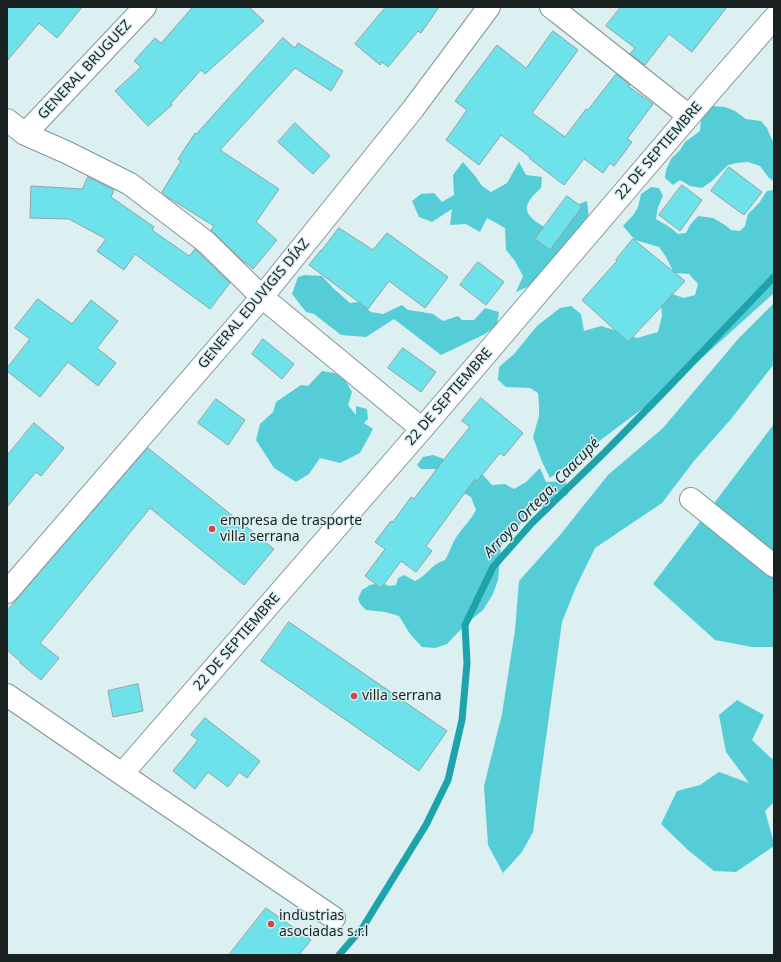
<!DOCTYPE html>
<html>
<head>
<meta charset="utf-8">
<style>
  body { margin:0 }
  #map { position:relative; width:781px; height:962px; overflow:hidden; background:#dceff1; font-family:"Noto Sans",sans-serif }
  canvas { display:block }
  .frame { position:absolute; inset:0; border:8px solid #1a2121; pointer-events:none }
</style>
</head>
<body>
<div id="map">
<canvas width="781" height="962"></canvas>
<div class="frame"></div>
</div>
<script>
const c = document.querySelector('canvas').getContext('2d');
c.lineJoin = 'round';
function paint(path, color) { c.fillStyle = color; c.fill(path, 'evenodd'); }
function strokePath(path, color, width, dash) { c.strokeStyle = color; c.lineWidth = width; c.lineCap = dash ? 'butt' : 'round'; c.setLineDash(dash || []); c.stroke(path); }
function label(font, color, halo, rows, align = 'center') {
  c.font = font + ' "Noto Sans",sans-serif'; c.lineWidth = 3; c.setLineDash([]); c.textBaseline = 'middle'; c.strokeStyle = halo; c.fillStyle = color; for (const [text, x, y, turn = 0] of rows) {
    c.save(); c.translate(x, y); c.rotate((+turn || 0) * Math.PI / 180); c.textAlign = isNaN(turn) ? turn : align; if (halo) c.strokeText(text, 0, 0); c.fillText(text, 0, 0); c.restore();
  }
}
const forest = new Path2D(`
  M711,106L725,107L735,111L746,119L761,121L767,128L772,140H774V181L769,178L760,166L748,162L737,163L728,165L712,181L702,188L690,186L680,180L673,185L665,178L666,170L671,159L680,150L685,142L700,131L701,119Z
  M463,162L476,177L482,186L491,192L507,183L519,162L526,175L542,177L541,188C534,195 520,206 531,217C534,221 540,224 544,227L573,206L587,201L589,219L538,282L516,292L523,276L515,261L506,250L505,228L487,218L480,232L466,224L450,225L452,209L432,222L419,217L412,201L421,194L434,193L442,202L454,195L453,175Z
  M651,187L659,188L663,196L658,207L656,219L671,228L678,234L686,233L690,225L698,216L713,218L725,225L731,230L740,231L745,226L748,214L759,203L767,191L774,190V293L662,394L550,478L542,462L533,437L539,416V405L538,393L530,388L506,387L498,380L499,367L514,354L537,326L560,308L571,306L581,314L584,331L601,326L624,333L637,338L658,332L662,316L661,305L672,294L684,298L695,295L698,284L689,274L674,273L666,257L659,247L635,240L623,226L634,214L638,207L641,194Z
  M305,275L322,276L333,288L350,303L359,302L371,312L383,314L402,305L408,310L422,312L433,314L443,321L458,316L462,320H474L485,308L499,312L497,325L485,334L441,355L394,319L366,337L341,335L314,314L306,312L292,294L298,277Z
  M774,303V364L731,419L694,461L662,503L595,548L576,587L562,622L533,832L522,852L503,873L488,845L484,786L502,714L515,630L519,581L560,535L608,475L663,428L739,338Z
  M322,371L334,373L344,378L352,392L348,405L356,415V406L367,409L368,419L364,423L373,429L360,453L340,463L320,458L309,474L296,482L274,468L256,440L260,424L273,412L276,402L301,385L308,386Z
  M774,424V647H752L715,640L653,584Z
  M433,455L474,470L483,475L492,485L505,484L514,489L526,482L540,468L546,482L566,481L568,494L549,506L540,507L525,513L523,521L501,546L498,580L493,594L483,610L465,625L447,644L435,648L422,647L410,634L399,616L385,612L366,610L361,605L358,599L362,590L370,585L381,583L390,586L396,585L398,578L404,575L415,581C428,575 430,565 445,560C450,552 452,543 457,536C463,527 471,520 476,510L471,497L458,490L447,475L435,469H421L417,465L423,457Z
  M737,700L764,715L752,740L772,759L774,755V802L765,811L774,843V846L736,872L714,871L688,850L661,824L677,791L700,785L719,772L749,783L726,752L719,715Z`);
const stream = new Path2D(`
  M339,955L363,927L426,825L448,780L462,720L467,663L465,625L493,567L532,523L605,452L662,394L774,277`);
const building = new Path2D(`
  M7,7H82L57,38L39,23L7,61Z
  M193,7H249L264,21L205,74L201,70L171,103L172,105L148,126L115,91L141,67L134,61L155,38L161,43Z
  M386,7H439L421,33L418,31L388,67L382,62L380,65L355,44Z
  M621,7H727L692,52L669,34L645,65L630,54L635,48L606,26Z
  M553,31L578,50L532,113L565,137L586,109L588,110L616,74L630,85L628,86L653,104L627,139L632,142L614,166L610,163L603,173L584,159L564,185L529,158L530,157L501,135L479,165L446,140L467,110L455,101L497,45L526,68Z
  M283,38L295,48L298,43L343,71L331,91L295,68L220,150L279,189L256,222L277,240L253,269L245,262V263L211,230L214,226L169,198L162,192L181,161L178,159L195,133L196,134Z
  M295,123L330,156L313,174L278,142Z
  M729,167L762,192L744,215L711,191Z
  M88,177L114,190L111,197L154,227L152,230L189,256L195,249L230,283L210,309L135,254L124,270L97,251L106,239L69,219L30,218L31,186L82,189Z
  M682,185L702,200L680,231L659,215Z
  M567,196L582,207L550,250L535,239Z
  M339,228L373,250L387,233L448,277L425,308L389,281L368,309L309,265L321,250V251Z
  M633,239L685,281L628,342L582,300L617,261L616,260Z
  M478,262L504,282L486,305L460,285Z
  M38,299L72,324L91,300L118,321L97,348L116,363L98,386L68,362L40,397L7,371V368L30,339L15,328Z
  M263,339L294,364L282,379L252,354Z
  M403,348L436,372L421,392L388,368Z
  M481,398L523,433L504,456L500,453L477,481L475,479L426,546L432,551L416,572L401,561L381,588L365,576L385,549L375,542L391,521L393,522L411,497L414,499L452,449L470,427L462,421Z
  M216,399L245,420L228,445L198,423Z
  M34,423L64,448L41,476L36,472L7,507V456Z
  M148,448L274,549L244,585L150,508L40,643L59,658L41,680L20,663L21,662L7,650V611Z
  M289,622L447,731L419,771L261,661Z
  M138,684L143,711L113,717L108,691Z
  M205,718L260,761L247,778L239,772L228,787L208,772L195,789L173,771L198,740L191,735Z
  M266,908L311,940L299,955H229Z`);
const street = new Path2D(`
  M551,7L559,13L689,116
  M7,120L25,134L66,152L130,184L206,242L262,297L422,429
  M25,134L145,7
  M691,499L774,566
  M7,592L262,297L413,109L489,7
  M7,695L122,774L334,918
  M122,774L422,429L689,116L774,18`);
const markers = [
  [212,529,4,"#d4444a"],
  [354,696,4,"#d4444a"],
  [271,924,4,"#d4444a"]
];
const streetNames = [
  ["GENERAL BRUGUEZ",85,70,-47],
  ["22 DE SEPTIEMBRE",659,151,-49],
  ["GENERAL EDUVIGIS DÍAZ",254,304,-50],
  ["22 DE SEPTIEMBRE",449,397,-49],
  ["22 DE SEPTIEMBRE",237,642,-49]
];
const poiNames = [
  ["empresa de trasporte",220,521],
  ["villa serrana",220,537],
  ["villa serrana",362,696],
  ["industrias",279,916],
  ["asociadas s.r.l",279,932]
];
const waterNames = [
  ["Arroyo Ortega, Caacupé",542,498,-46]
];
paint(forest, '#55cdd6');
strokePath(stream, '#1ca3ac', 7);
paint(building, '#6de2eb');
strokePath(building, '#90a2a4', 1);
strokePath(street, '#839596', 24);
strokePath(street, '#fff', 22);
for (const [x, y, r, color] of markers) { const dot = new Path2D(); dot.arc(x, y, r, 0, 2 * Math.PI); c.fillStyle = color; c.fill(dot); strokePath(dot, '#dceff1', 1.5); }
label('14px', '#1a2121', '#dceff1', streetNames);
label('14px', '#1a2121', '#dceff1', poiNames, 'left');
label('italic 15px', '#1a2f31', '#dceff1', waterNames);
</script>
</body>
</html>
